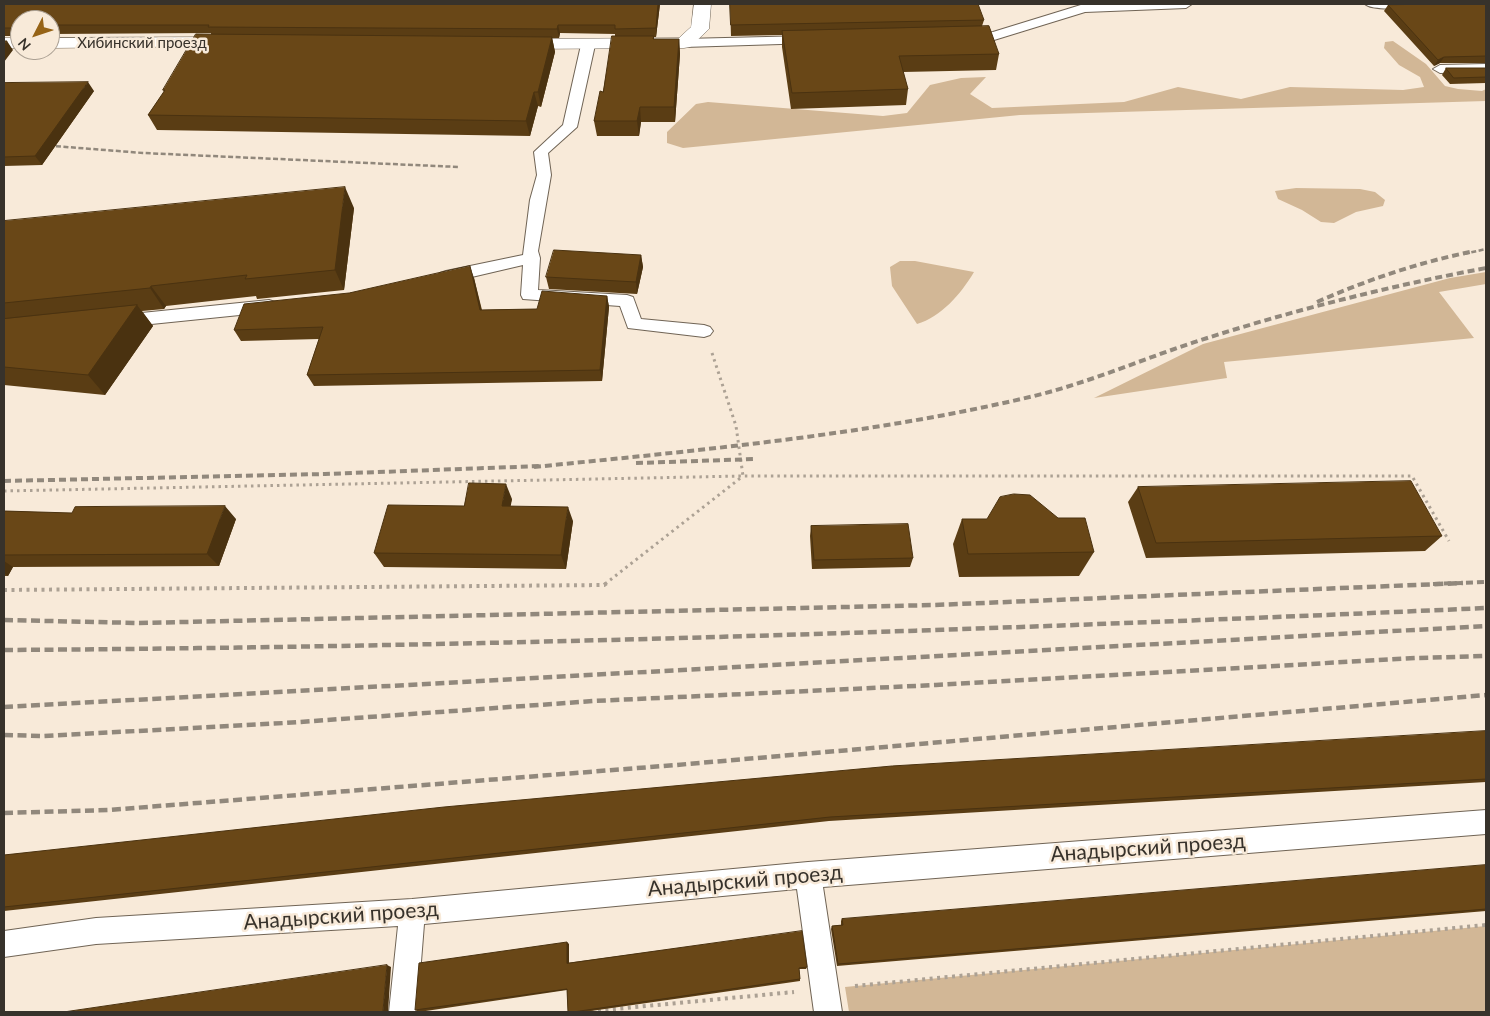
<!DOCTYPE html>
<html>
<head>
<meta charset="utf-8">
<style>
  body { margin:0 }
  #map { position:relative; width:1490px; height:1016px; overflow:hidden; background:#f8ead9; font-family:Lato,sans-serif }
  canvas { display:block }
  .frame { position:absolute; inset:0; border:5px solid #37322b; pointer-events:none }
  .north { position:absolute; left:10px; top:10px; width:50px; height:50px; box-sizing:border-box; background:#f8ead9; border:1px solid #aba093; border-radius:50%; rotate:229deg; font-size:14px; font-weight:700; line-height:20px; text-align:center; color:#37322b }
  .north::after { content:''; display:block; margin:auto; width:18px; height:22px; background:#966316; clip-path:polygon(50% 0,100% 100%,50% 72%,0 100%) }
</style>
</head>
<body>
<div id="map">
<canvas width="1490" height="1016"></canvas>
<div class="frame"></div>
<div class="north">N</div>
</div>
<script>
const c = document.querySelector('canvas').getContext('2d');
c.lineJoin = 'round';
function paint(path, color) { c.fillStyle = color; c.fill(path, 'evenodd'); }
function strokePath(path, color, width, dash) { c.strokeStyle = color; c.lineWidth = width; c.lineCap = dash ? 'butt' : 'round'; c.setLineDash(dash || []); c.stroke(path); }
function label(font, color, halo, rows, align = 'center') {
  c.font = font + ' Lato,sans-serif'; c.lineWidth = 5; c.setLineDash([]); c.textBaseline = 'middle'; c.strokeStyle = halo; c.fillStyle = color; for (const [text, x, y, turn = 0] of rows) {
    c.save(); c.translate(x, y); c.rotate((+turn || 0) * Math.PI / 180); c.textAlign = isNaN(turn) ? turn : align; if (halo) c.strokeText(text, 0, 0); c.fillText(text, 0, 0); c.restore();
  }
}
const green = new Path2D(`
  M1393,41L1426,64L1445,86L1458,89L1482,91L1486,89V101L1020,115L683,148L667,143V132L696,104L708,102L883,116L907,113L930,85L961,78L986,77L970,94L992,108L1124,102L1178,87L1241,99L1290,87L1403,90L1424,87L1420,77L1399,65L1384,48L1385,42Z
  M1296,188L1360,189L1375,192L1385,200L1383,206L1356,212L1334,223L1321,222L1302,210L1278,199L1275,191Z
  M900,261H915L974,272C961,294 941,317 917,324L892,286L890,267Z
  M1486,272V284L1439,292L1474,338L1224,362L1227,378L1094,398L1203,344L1450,278Z
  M1486,926V1012H849L845,987Z`);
const pathFar1 = new Path2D(`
  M712,353L736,426L743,476
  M4,491L743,476H1412L1449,541
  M605,584L743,476`);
const path = new Path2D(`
  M4,590L604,585L607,583
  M855,986L1486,925
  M583,1012L794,992`);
const lane = new Path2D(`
  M1084,4H1192L1186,8L1085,12L994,40L967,41L961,37L967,33L993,32Z
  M1365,4H1412C1406,10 1371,10 1365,4Z
  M808,36L813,37L814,40L813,43L684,47L677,43L684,39Z
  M588,41L595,45L577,127L548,153L551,175L538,251L540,258L538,290L627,295L633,297L641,319L704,325L710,327L713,331L710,335L704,337L628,328L620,306L523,299L521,295L523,265L446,283L440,281L438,277L440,273L446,271L523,255L530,200L537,175L534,152L563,125L581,45Z
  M1486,64V72L1440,73L1433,69L1440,65Z
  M269,300L275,302L277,306L275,310L269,312L122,327L116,325L113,321L116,317L122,315Z
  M1486,810V834L823,887L842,1012H814L797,889L424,924L417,1012H389L398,926L96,944L4,957V931L96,918L412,899L808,862Z`);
const street = new Path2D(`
  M694,4H711L709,29L690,47L684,48L516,49L510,48L507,44L510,40L516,39L679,38L691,27Z
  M228,37L234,38L237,42L234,46L50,48V38Z
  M4,38H20V48H4Z`);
const railFar2 = new Path2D(`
  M41,145L143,153L459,167
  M1464,254L1486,249`);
const railFar1 = new Path2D(`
  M1317,302C1367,280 1417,263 1470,252
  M636,463L756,459
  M534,467C701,450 870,435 1034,396C1091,382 1145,358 1201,340C1294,310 1390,286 1486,268
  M4,481L325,474L541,466
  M1433,584L1486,582`);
const rail = new Path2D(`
  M4,620L139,623L934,605L1463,583
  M4,650C498,647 992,630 1486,608
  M4,707L1486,626
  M4,735L44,736L285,723L594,701L936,685L1416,658L1486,656
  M4,813L109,810L676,765L1486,695`);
const wall = new Path2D(`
  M4,4H660L656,37H654V39H679L680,54L675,122H641L639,136H597L594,121L603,92L615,36V34L560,33L559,38H552L555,52L541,107L538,106L530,136L157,130L148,115L164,92L163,90L211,35V33L50,34V20H20V36H4Z
  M730,4L984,20L982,26L999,54L996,70L903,72L908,89L906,105L791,109L782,47V35L731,36Z
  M1486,4V63H1440L1434,66L1384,11L1388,5Z
  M1446,68H1486V83L1450,84L1442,75Z
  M4,83L94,91L42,165L4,166Z
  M354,208L344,290L257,299L256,296L166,306L164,309L142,311L153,326L105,395L4,385V221Z
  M641,255L643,267L637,294L549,289L546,277Z
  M474,278L482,310L537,309L607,296L609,307L602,381L314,386L307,375L319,339L241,341L234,330L349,293Z
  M1138,487L1442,536L1425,551L1146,558L1128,502Z
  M512,499L510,506L573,521L566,569L384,567L374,553L464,506Z
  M4,511L236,519L219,566L13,567L8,576H4Z
  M962,519L1094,552L1079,576L959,577L953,544Z
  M811,526L913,558L910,567L812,569L810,536Z
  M1486,731V782L829,821L4,911V855Z
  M1486,865V911L837,966L831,929L832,926L841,925V921L842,919Z
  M569,944V963L807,967L806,969H799L800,979V981L584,1012H568L567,990L419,1012L415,1010Z`);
const shadedWall = new Path2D(`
  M658,4H660L656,37V28Z
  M20,25V36L16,30Z
  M558,25L560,33L559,38L557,29Z
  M552,37L555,52L541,107L538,92Z
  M679,39L680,54L675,122L674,107Z
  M7,41L13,50L4,62V46Z
  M1444,57L1440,63L1434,66L1438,60Z
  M88,82L94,91L42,165L35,156Z
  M534,92L538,106L530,136L526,121Z
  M640,107L641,122L639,136L637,121Z
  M345,187L354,208L344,290L335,270Z
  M641,255L643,267L637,294L636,282Z
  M470,266L474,278L484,321L480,310Z
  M151,286L166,306L164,309L150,288Z
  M607,296L609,307L602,381L600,370Z
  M137,305L153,326L105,395L88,375Z
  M506,484L512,499L508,521L502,506Z
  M225,506L236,519L219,566L207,554Z
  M568,507L573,521L566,569L561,555Z
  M4,561L13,567L8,576L4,573Z
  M567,942L569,944V965L567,963Z
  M387,965L391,967L388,1012H384L383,1011Z`);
const building = new Path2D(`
  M4,4H658L656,28L615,29V25H558L557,29L208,27L209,25H50V20H20V25L16,30L14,28H4Z
  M730,4H978L984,20L731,25Z
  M1447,4H1486V56L1444,57L1438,60L1388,5Z
  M989,26L999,54L899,56L908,89L792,93L782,31Z
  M196,34L552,37L538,92H534L526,121L148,115L165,90H163Z
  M612,36H654L653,39H679L674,107H640L637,121H594L600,91L603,92Z
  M4,41H7L4,46Z
  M1446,68H1486V77L1454,78Z
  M88,82L35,156L4,157V83Z
  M345,187L335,270L245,279L247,275L151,286L150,288L4,303V221Z
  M554,250L641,255L636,282L546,277Z
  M470,266L480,310L537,309L542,291L607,296L600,370L307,375L323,327L234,330L244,304L349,293Z
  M137,305L88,375L4,367V319Z
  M1411,481L1442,536L1156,543L1138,487Z
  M469,483L506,484L502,506L568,507L561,555L374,553L388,505L464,506Z
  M1014,494L1030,495L1058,518H1085L1094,552L968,554L962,519H987L1000,497Z
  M225,506L207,554L4,555V511L72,513L75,507Z
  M908,524L913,558L814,560L811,526Z
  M1486,731V779L830,817L4,907V855L444,807L892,766Z
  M1486,865V909L838,964L832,926L843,925L842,919Z
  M802,931L807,967L799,968L800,979L573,1012H568L567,989L415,1010L419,963L567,942V963Z
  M387,965L383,1011L384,1012H64Z`);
const farStreetnames = [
  ["Хибинский проезд",142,43]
];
const nearStreetnames = [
  ["Анадырский проезд",1148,848,-4],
  ["Анадырский проезд",745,881,-5],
  ["Анадырский проезд",341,916,-4]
];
paint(green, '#d2b796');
strokePath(lane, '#706455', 2);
strokePath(street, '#706455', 1);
strokePath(pathFar1, '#aca194', 3, [2.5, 4]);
strokePath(path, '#aca194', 4, [3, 4.5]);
paint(lane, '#fff');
paint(street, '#fff');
strokePath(railFar2, '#91887c', 2.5, [5, 2.5]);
strokePath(railFar1, '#91887c', 4, [7, 4]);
strokePath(rail, '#91887c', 4.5, [9, 4.5]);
paint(wall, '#5a3d14');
paint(shadedWall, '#4a3210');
paint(building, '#694717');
strokePath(building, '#4a3210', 1);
label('15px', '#37322b', '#f8ead9', farStreetnames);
label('21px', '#37322b', '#f8ead9', nearStreetnames);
</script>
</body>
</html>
